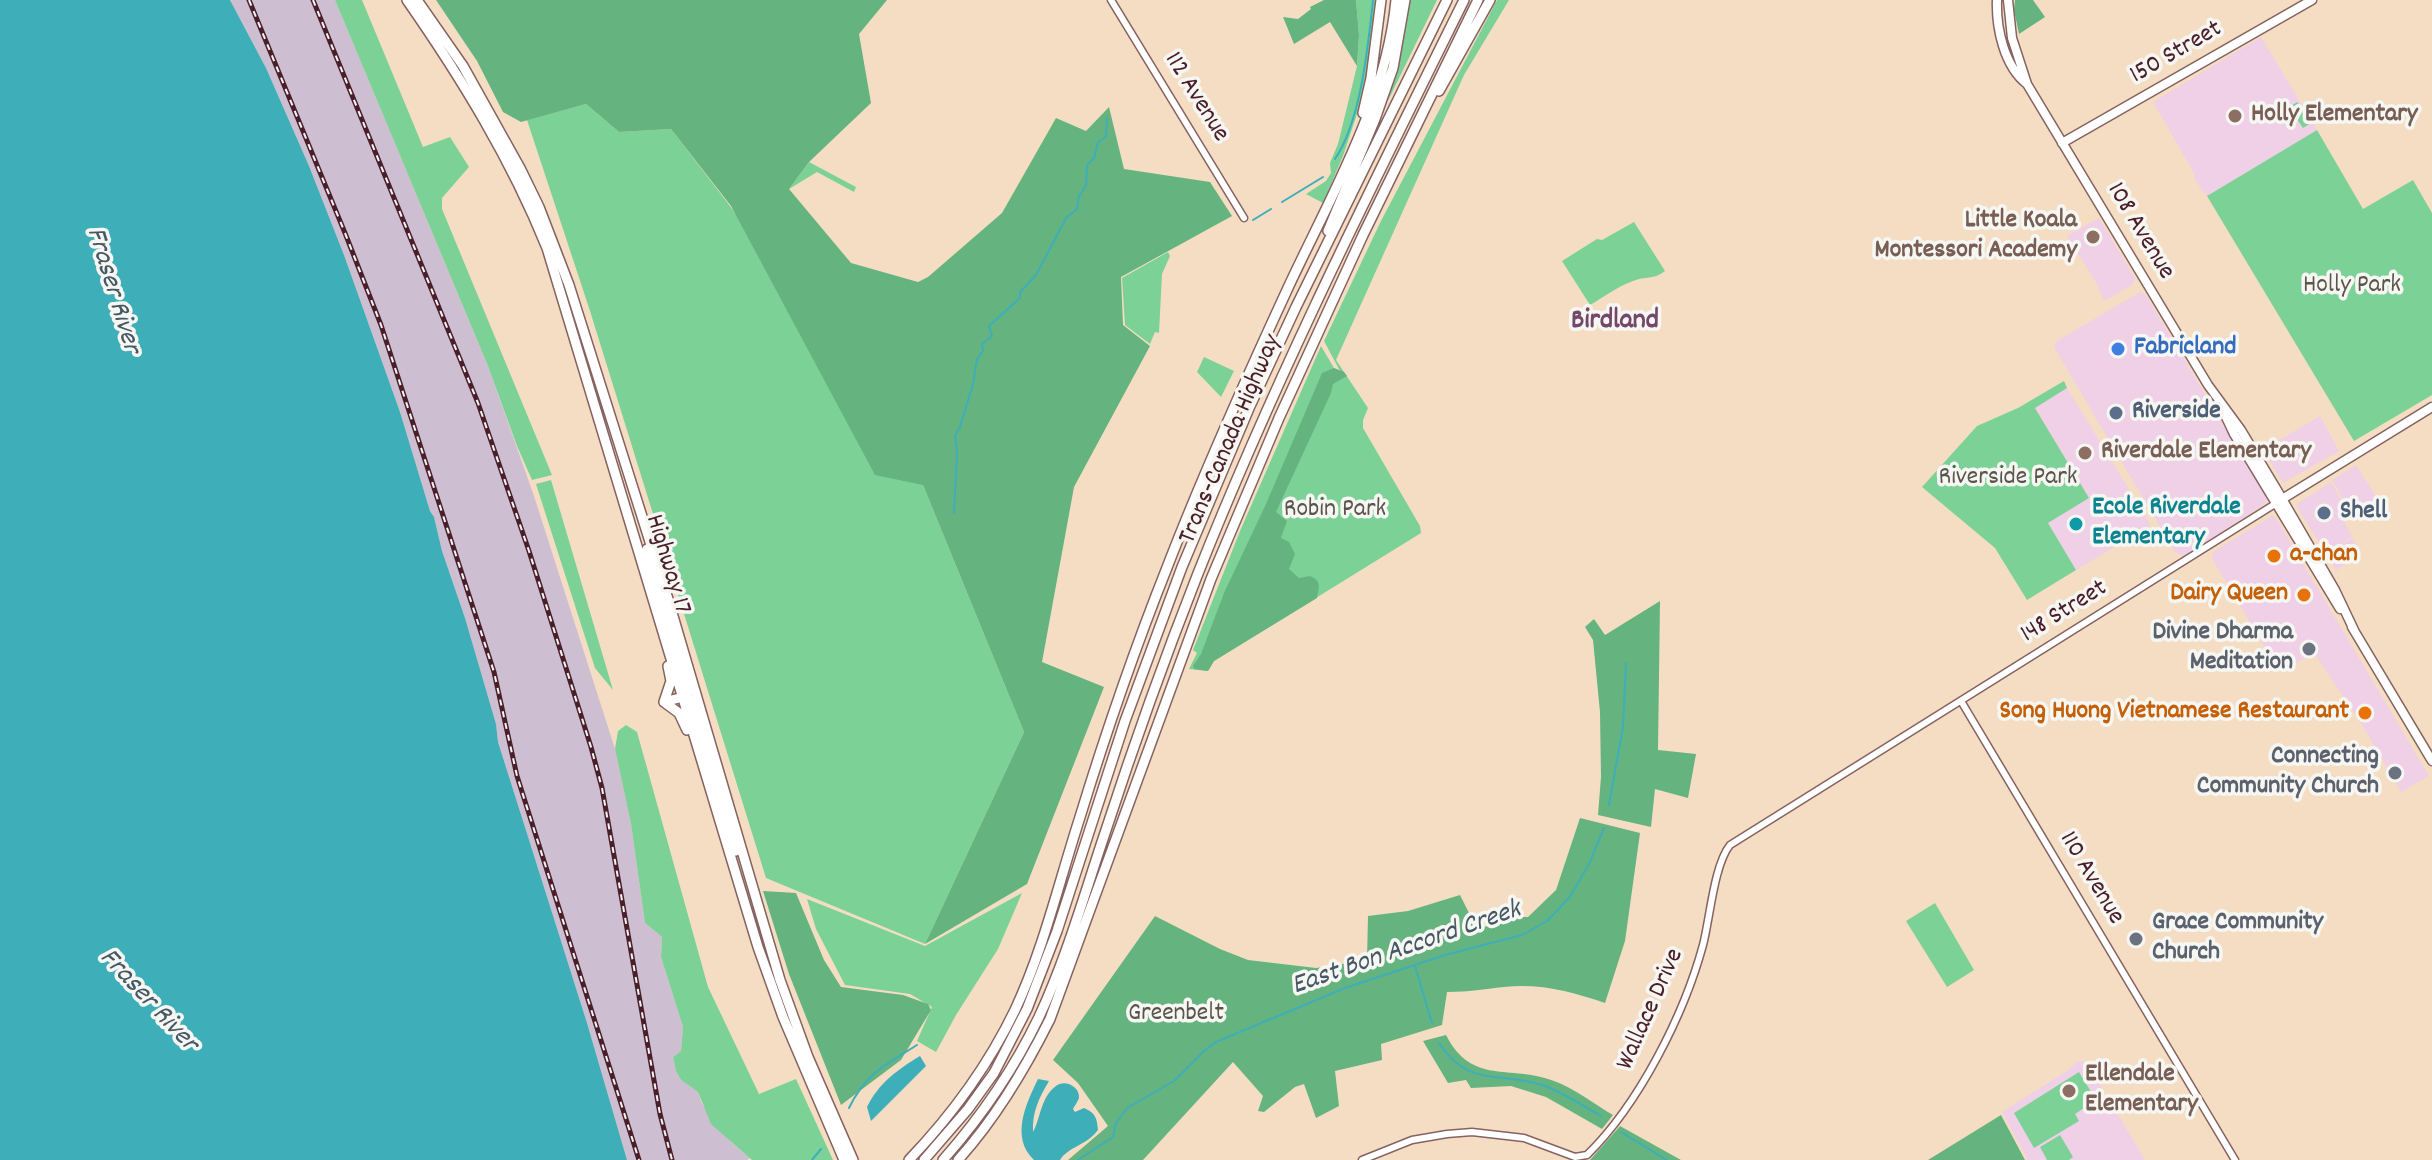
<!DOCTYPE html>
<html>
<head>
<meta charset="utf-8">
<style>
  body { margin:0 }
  canvas { display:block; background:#f4ddc3 }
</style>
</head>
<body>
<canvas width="2432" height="1160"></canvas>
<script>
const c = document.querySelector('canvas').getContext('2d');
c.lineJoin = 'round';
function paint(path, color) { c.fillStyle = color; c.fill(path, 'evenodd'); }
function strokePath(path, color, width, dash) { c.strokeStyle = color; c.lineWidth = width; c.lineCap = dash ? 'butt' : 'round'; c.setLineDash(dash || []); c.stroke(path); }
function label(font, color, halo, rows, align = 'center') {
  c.font = font + ' Dekko,sans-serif'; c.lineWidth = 7; c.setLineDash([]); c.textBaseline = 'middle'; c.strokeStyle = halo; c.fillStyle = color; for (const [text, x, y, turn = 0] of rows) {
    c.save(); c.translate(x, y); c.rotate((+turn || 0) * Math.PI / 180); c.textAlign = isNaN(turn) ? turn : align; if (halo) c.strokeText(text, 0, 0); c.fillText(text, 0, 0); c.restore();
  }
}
const built = new Path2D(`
  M2261,37L2317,130L2207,196L2195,180L2194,173L2153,102Z
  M2099,218L2135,278L2132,285L2104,301L2097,284L2067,236Z
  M2140,292L2146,295L2267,498L2265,504L2184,556L2175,552L2054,347L2057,341Z
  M2067,388L2151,525L2076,570L2047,523L2089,498L2035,408Z
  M2320,416L2339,451L2283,483L2263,450Z
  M2356,465L2379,501L2353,516L2332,480Z
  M2331,482L2351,517L2344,522L2352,536L2336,547L2352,538L2361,554L2336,570L2297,507L2298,503Z
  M2272,516L2276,518L2429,776L2401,792L2361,723L2314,653L2280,672L2212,559L2213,552Z
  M2078,1061H2083L2088,1065L2145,1160H2028L2002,1112L2067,1071Z`);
const industrial = new Path2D(`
  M230,0H335L488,366L534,496L615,749L631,824L645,923L662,937L661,957L683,1027L681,1051L673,1057L676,1071L681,1080L698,1092L702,1104L731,1142L750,1158L747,1160H627L587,1023L498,742L496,724L465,618L442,551L434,517L430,511L400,412L344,255L309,166L266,68Z`);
const green = new Path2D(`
  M335,0H362L423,147L450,137L469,167L442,198V209L552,475L532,480L517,446L488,366Z
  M1356,0H1376L1372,50L1360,105L1343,156L1323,203L1306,194L1326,181L1331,173L1330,163L1338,144L1357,66L1359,35Z
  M1410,0H1437L1388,101L1401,54Z
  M1497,0H1509L1464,75L1336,360L1368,408L1363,420V428L1420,526L1421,533L1214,661L1208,671L1189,669L1197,653L1193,650L1240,531L1321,346L1334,368L1340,371L1324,341L1381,221Z
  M2297,102L2311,123L2303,128L2296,118L2283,121L2277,116Z
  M586,104L619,132L671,129L730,206L923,485L1024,732L925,944L766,878L590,311L527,120Z
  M2317,130L2363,209L2413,180L2432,213V395L2354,441L2207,196Z
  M809,162L856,187L854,192L817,172L789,189Z
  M1634,222L1665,271C1654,280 1645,276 1633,281C1618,286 1604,297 1590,305L1562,261L1597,239L1602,240Z
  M1168,252L1170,256L1162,274L1159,333L1155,332L1150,344L1125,325L1122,278Z
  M1204,357L1234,371L1221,397L1197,372Z
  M2064,381L2067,388L2035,408L2089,498L2048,523L2076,570L2027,600L1995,548L1922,487L1977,426L2018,408Z
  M551,480L613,690L595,668L536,484Z
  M626,725L637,732L708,987L759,1094L796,1079L833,1160H752L711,1124L698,1092L681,1080L676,1071L673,1057L681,1051L683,1027L661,957L662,937L645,923L631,824L615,749L618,731Z
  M1022,893L998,949L956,1015L936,1052L917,1041L932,1007L910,994L845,985L816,929L807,899L925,946Z
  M1935,903L1974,970L1947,987L1906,921Z
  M2079,1072L2096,1100L2075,1114L2079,1121L2034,1148L2014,1113Z
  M2060,1135L2073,1157L2069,1160H2047L2040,1147Z`);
const forest = new Path2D(`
  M436,0H887L859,34L871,103L809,162L789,189L851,263L918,282L928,277L1002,213L1056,118L1086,131L1109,107L1124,169L1210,182L1232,216L1121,277L1123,325L1150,346L1074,487L1042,662L1104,687L1027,884L925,944L1024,732L923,485L875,475L731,206L671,129L619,132L586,104L521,122L503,112L477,61Z
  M1324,0H1356L1359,35L1357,66L1330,22L1294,44L1283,17L1298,19L1311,9L1310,7Z
  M2015,0H2033L2045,17L2019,34L2014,10Z
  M1334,368L1344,372L1347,376L1333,384L1331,393L1276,512L1287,521L1281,538L1289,542L1295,554L1289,569L1299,578L1310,576C1322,581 1319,587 1317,598L1214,661L1208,671L1194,669L1193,666L1201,654L1224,593L1266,504L1322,373Z
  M1660,601L1658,750L1696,754L1688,798L1655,789L1651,827L1598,815L1601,777L1600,712L1593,640L1585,627L1594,619L1605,635Z
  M1580,818L1640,833L1625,941L1605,1003C1572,992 1541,983 1504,987C1483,989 1470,992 1447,992L1442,1025L1381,1044L1382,1060L1335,1071L1339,1106L1316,1118L1304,1084L1295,1087L1264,1112L1258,1111L1263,1096L1233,1062L1143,1160H1068L1108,1126L1078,1083L1053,1060L1155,916L1220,949L1248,960L1316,968L1367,960L1368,916L1408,911L1460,895L1478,931L1502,917H1528L1556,890Z
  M763,891L796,893L824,960L841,987L903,995L928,1004L931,1010L901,1060L841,1105L789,974Z
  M1446,1035C1472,1086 1510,1064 1554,1081C1574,1088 1594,1104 1613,1115L1602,1129L1546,1097L1511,1086L1471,1088L1466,1080L1448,1083L1423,1041Z
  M2001,1115L2025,1160H1928Z
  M1620,1126L1681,1160H1590Z`);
const water = new Path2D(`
  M0,0H230L266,68L309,166L344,255L400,412L430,511L434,517L442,551L465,618L496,724L498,742L587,1023L627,1160H0Z
  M920,1056L926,1066L871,1121L867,1107C879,1083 897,1070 920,1056Z
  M1038,1079L1049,1081C1039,1098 1032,1112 1033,1132C1041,1118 1040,1098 1056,1086C1064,1079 1080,1086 1079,1098C1078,1101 1074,1107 1073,1109L1075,1112L1084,1108C1096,1113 1097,1119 1098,1130C1086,1146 1069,1146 1060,1160H1034C1010,1137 1026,1104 1038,1079Z`);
const stream = new Path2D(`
  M1335,159C1361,121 1368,46 1373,0
  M1282,202L1323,177
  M1253,220L1271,209
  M954,513L957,454L955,435L960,427L973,384L977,359L983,351L982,344L992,336L989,326L1020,298V292L1036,275L1066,218L1077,209L1079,196L1086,186L1087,165L1094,158L1098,142L1106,137L1107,118
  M1609,805L1623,727L1626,663
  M1415,966L1432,1023
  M1439,1043C1470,1090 1500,1070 1545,1086C1564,1093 1583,1106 1601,1116
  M849,1108C865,1074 887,1064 917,1045
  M1621,1132L1667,1160
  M812,1160L821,1149
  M1078,1160L1113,1137L1116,1123L1127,1108L1174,1081L1204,1051L1216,1042L1345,988L1445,955L1522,935L1547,921L1569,898L1589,864L1604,828`);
const minor = new Path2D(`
  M1111,0L1244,218
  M1961,701L2235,1160
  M1362,1160L1412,1140L1447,1134L1472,1132L1524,1138L1575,1157L1587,1155C1639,1104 1684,1015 1703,945C1710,918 1714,865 1730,845L2275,504`);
const major = new Path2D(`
  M1997,0C1996,28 2004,66 2027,84L2208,385L2241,430L2277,490L2335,590L2354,630
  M2008,0L2012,38L2027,84
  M2062,143L2312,0
  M2225,415L2234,434L2340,609
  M2279,501L2432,407
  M2352,627L2432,761`);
const highway = new Path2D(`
  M407,0C462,79 511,159 547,248L758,947L783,1017L844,1160
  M417,0L463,66L521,170L539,207L569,285L668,599L780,980L808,1057L853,1160
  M1439,91L1490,0
  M1363,113L1371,78L1381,0
  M1328,231L1375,119L1393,68L1405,0
  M647,549L687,687V694L683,697
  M664,702L683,697L691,700L736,851
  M664,702L671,681L668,666
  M664,702L679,713L687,730
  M909,1160C952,1115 988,1066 1015,1010C1044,948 1059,882 1080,817C1106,732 1135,648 1168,565C1204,472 1245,381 1287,290C1330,197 1386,104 1396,0
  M924,1160L968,1109L994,1073L1027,1009L1057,931L1125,721L1182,567L1250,406L1296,307L1447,0
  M943,1160C981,1117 1014,1069 1039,1017C1067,957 1085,892 1106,830C1134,744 1164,660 1197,576C1275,379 1370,190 1464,0
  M958,1160C996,1118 1025,1069 1050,1019L1211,579L1279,418L1363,235L1478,0`);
const rail = new Path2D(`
  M249,0L345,233L381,325L494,672L517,776L639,1160
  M313,0L478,403L529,551L591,747L602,788L660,1114L672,1160`);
const markers = [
  [2235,116,8,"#8d6e63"],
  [2093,237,8,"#8d6e63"],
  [2118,349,8,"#3f7fe0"],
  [2116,413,8,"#5c6f8a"],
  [2085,453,8,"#8d6e63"],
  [2324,513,8,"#5c6f8a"],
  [2076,524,8,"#0f9aa8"],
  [2274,556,8,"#e8710a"],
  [2304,595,8,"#e8710a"],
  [2309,649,8,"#6b7280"],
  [2365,713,8,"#e8710a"],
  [2395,773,8,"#6b7280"],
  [2136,939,8,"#6b7280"],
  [2069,1091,8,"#8d6e63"]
];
const streetNames = [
  ["150 Street",2177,54,-30],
  ["112 Avenue",1195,98,58],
  ["108 Avenue",2139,232,59],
  ["Trans-Canada Highway",1232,440,-67],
  ["Highway 17",666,565,73],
  ["148 Street",2065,613,-32],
  ["110 Avenue",2090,879,59],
  ["Wallace Drive",1652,1010,-66]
];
const educationNames = [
  ["Holly Elementary",2251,116],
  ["Little Koala",2077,222,"right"],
  ["Montessori Academy",2077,252,"right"],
  ["Riverdale Elementary",2101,453],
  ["Ellendale",2085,1076],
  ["Elementary",2085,1106]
];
const parkNames = [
  ["Holly Park",2352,287],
  ["Riverside Park",2008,479],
  ["Robin Park",1335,511],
  ["Greenbelt",1176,1015]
];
const shopNames = [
  ["Fabricland",2134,349]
];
const serviceNames = [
  ["Riverside",2132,413],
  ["Shell",2340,513]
];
const cultureNames = [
  ["Ecole Riverdale",2092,509],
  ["Elementary",2092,539]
];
const foodNames = [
  ["a-chan",2290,556,"left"],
  ["Dairy Queen",2288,595],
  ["Song Huong Vietnamese Restaurant",2349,713]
];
const worshipNames = [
  ["Divine Dharma",2293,634],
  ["Meditation",2293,664],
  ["Connecting",2379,758],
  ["Community Church",2379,788],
  ["Grace Community",2152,924,"left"],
  ["Church",2152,954,"left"]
];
const waterNames = [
  ["Fraser River",111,291,73],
  ["East Bon Accord Creek",1407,950,-19],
  ["Fraser River",147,1002,47]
];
const neighbourhoodNames = [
  ["Birdland",1615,323]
];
paint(built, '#efd0e6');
paint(industrial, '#cdbed2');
paint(green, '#7cd296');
paint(forest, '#65b47f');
paint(water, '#3eaeb9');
strokePath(stream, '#3eaeb9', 2);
strokePath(minor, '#866260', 9);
strokePath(major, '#866260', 11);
strokePath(highway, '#866260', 12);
strokePath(minor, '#fff', 6);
strokePath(major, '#fff', 8);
strokePath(highway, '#fff', 9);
strokePath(rail, '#4a1f2b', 5);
strokePath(rail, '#f6f6f2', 2, [6]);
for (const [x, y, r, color] of markers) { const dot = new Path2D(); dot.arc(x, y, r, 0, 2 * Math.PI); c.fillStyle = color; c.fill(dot); strokePath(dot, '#f6f6f2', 3); }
label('26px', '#4a1f2b', '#f6f6f2', streetNames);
label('bold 26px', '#785e54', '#f6f6f2', educationNames, 'left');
label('26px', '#59554b', '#f6f6f2', parkNames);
label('bold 26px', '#366cbe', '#f6f6f2', shopNames, 'left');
label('bold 26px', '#4e5e75', '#f6f6f2', serviceNames, 'left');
label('bold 26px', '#0d838f', '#f6f6f2', cultureNames, 'left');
label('bold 26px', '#c56008', '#f6f6f2', foodNames, 'right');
label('bold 26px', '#5b616d', '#f6f6f2', worshipNames, 'right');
label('italic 28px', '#455864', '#f6f6f2', waterNames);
label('bold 28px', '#734869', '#f6f6f2', neighbourhoodNames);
</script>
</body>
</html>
